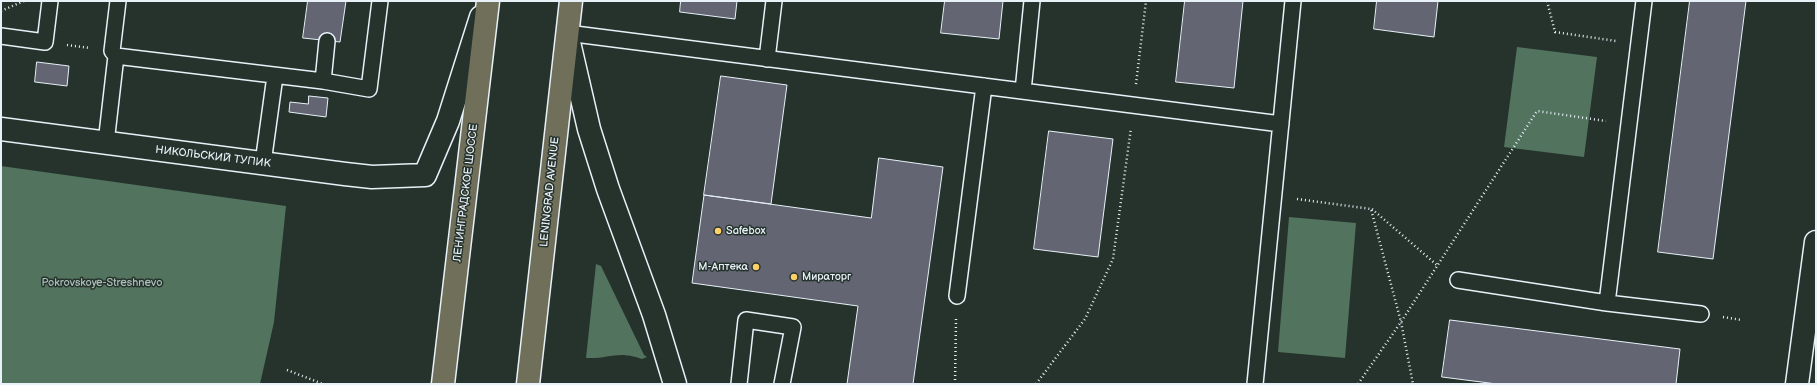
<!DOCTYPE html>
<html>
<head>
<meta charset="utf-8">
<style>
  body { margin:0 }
  #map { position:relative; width:1817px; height:385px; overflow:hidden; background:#26332d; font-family:"Balsamiq Sans",sans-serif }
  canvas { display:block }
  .frame { position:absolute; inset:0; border:2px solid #e8f1f8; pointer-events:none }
</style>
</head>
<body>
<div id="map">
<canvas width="1817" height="385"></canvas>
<div class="frame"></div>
</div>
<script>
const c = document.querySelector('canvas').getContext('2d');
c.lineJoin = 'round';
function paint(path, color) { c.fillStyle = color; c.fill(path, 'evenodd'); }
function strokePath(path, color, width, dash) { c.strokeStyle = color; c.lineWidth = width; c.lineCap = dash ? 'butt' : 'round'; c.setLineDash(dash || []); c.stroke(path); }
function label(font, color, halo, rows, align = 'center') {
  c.font = font + ' "Balsamiq Sans",sans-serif'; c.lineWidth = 3; c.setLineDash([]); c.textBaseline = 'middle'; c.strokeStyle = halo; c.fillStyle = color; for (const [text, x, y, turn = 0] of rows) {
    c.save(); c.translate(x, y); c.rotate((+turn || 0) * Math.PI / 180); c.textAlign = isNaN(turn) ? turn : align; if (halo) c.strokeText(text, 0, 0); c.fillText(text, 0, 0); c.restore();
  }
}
const green = new Path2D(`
  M1517,47L1597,57L1584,157L1504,147Z
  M1,166L286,206L274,322L260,384H1Z
  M1289,217L1356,223L1345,358L1278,352Z
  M596,264L601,266L644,355L647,357L642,359C617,350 610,359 586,358Z`);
const building = new Path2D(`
  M308,1H346L340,42L303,38Z
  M681,1H737L735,19L680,12Z
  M945,1H1003L999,39L941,33Z
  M1185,1H1243L1234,88L1176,82Z
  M1377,1H1438L1434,37L1374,29Z
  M1690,1H1746L1713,259L1658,252Z
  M37,62L69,66L67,86L35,82Z
  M721,76L787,85L771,204L704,195Z
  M309,96L328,98L326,117L289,112L290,102L308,104Z
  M1049,131L1113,139L1098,257L1034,249Z
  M879,158L943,167L913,384H847L858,306L692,283L704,195L871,218Z
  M1450,320L1680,349L1676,384H1497L1442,377Z`);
const path = new Path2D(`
  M1547,1L1555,32L1616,41
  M1,11L24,1
  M67,45L90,48
  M1136,84L1146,1
  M1297,199L1371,209L1401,322L1413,384
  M1372,209L1438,266
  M1723,317L1742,320
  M287,370L323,384
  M955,384L956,319
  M1036,384L1085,319L1113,259L1131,128
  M1358,384L1401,322L1537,111L1606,121`);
const lane = new Path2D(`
  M118,1L112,51L116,56L323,81L369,89L380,1
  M1644,1L1607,303L1701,314
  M567,33L1281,124
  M1,36L45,42L50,1
  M767,59L774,1
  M323,81L327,41
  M1023,91L1032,1
  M106,143L116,56
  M263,163L275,76
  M1458,280L1607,303
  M957,296L984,86
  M739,384L746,320L793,327L782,384
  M1255,384L1293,1`);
const street = new Path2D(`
  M1,129L345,174L372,177L425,175L448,121L481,17`);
const secondary = new Path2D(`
  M568,38L589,129L608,189L654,315L675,384
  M1797,384L1816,242`);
const primary = new Path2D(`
  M443,384L488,1
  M528,384L571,1`);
const markers = [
  [718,231,4,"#ffd166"],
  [756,267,4,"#ffd166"],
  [794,277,4,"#ffd166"]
];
const streetNames = [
  ["НИКОЛЬСКИЙ ТУПИК",213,157,7],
  ["LENINGRAD AVENUE",550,192,-84],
  ["ЛЕНИНГРАДСКОЕ ШОССЕ",466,193,-83]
];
const poiNames = [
  ["Safebox",726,231],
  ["М-Аптека",748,267,"right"],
  ["Мираторг",802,277]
];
const parkNames = [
  ["Pokrovskoye-Streshnevo",102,283]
];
paint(green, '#52735d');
paint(building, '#636573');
strokePath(building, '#e8f1f8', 1);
strokePath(lane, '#e8f1f8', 18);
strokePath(street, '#e8f1f8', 25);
strokePath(secondary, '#e8f1f8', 25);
strokePath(primary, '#e8f1f8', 25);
strokePath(path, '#e8f1f8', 2.5, [1, 3]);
strokePath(lane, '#26332d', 15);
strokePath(street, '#26332d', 22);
strokePath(secondary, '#26332d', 22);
strokePath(primary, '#706f59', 22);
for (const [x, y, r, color] of markers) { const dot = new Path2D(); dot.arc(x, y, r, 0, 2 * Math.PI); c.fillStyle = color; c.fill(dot); strokePath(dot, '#26332d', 1.5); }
label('11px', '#e8f1f8', '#26332d', streetNames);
label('11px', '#e8f1f8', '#26332d', poiNames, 'left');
label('11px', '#acbfba', '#26332d', parkNames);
</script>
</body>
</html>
